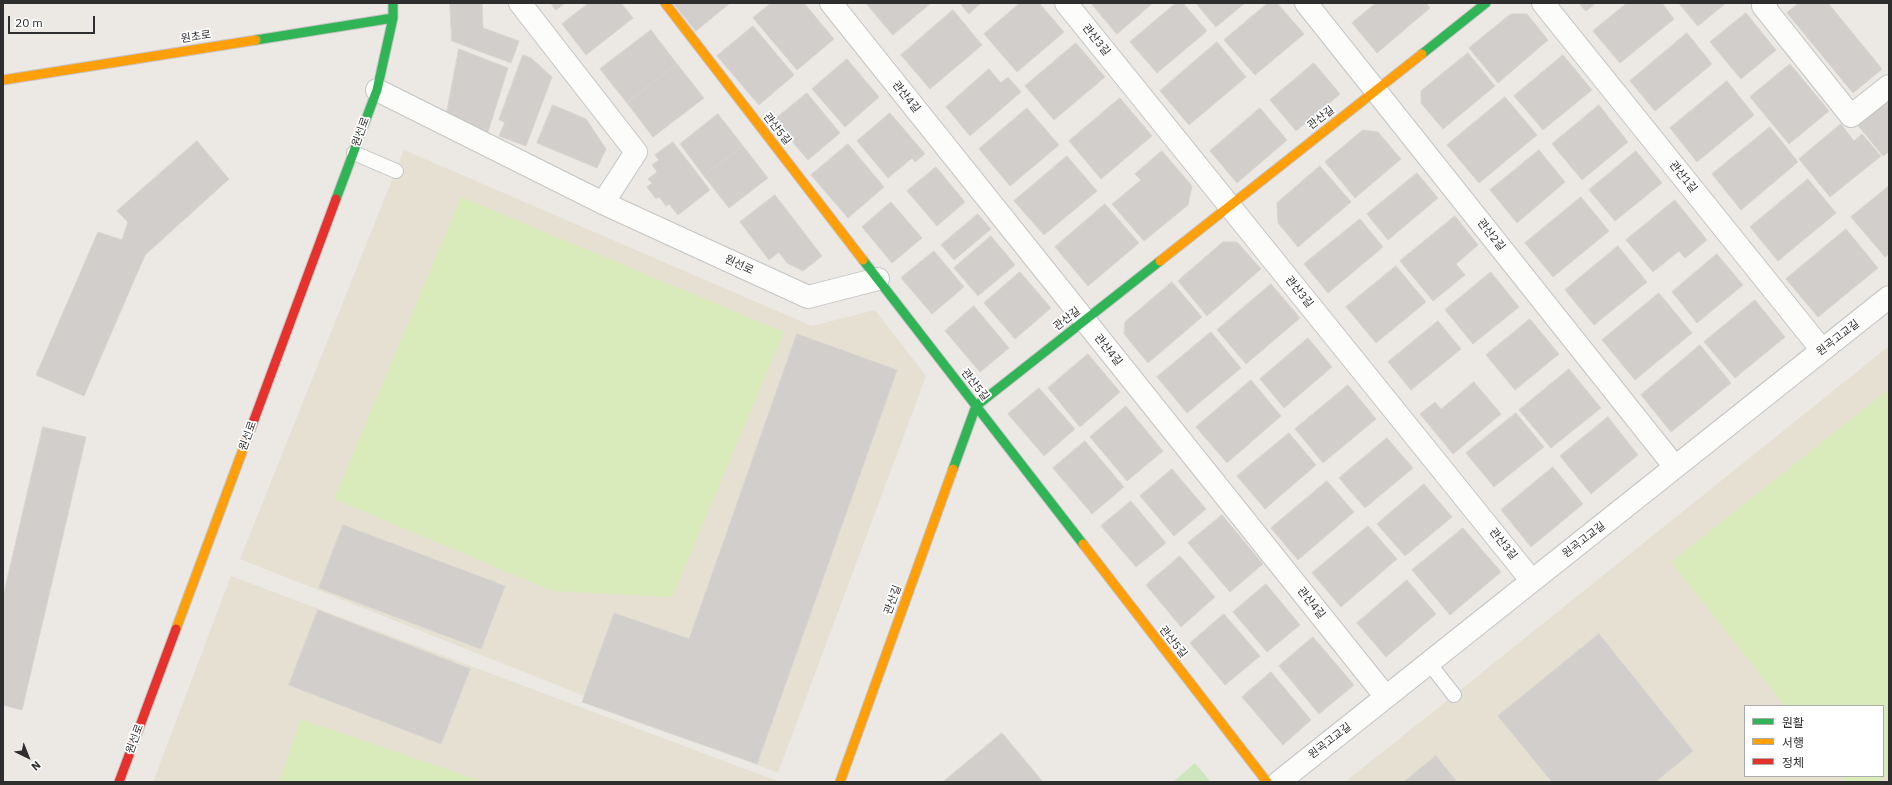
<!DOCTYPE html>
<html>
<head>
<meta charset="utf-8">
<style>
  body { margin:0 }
  #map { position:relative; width:1892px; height:785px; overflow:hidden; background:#ece8e4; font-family:"IBM Plex Sans","Noto Sans KR",sans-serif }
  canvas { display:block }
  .frame { position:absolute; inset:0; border:4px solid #2e2e2e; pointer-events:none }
  .legend { position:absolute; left:1744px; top:705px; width:140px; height:72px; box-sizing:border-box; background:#fff; border:1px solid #ababab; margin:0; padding:5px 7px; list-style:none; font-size:12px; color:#2e2e2e }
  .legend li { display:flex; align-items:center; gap:8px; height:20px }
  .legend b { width:20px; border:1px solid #ababab }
  .north { position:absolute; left:8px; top:737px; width:40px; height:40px; -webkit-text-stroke:3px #fff; paint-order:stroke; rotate:137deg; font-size:11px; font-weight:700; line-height:16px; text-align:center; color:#2e2e2e }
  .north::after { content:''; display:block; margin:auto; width:14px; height:18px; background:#2e2e2e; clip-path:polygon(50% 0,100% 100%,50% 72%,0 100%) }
  .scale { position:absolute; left:8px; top:16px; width:87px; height:18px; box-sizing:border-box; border:2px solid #2e2e2e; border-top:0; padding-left:5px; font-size:12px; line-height:14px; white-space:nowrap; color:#2e2e2e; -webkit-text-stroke:3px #fff; paint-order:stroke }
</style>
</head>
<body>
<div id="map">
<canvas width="1892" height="785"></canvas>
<div class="frame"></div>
<ul class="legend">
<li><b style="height:5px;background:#30b455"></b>원활</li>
<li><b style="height:5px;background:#ff9f0a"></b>서행</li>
<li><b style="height:5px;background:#e5322d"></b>정체</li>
</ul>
<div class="north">N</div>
<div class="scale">20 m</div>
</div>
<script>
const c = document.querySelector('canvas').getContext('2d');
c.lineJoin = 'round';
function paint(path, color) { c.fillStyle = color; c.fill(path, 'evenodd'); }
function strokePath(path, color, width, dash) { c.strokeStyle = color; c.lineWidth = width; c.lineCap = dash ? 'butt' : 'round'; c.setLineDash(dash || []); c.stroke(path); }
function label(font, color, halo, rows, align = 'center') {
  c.font = font + ' "IBM Plex Sans","Noto Sans KR",sans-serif'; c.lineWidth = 3.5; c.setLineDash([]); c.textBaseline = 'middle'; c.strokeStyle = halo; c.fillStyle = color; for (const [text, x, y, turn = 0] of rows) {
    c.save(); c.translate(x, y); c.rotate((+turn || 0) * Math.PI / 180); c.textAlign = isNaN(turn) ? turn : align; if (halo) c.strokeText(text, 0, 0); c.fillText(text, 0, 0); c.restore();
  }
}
const education = new Path2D(`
  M404,150L812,326L875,310L926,376L778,773L240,559Z
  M1889,346V782H1345L1454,695ZM1745,706H1883V776H1745Z
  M231,576L780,782H153Z`);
const green = new Path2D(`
  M1195,763L1211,782H1173Z`);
const pitch = new Path2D(`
  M461,197L784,332L672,597L552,591L334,499Z
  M1889,389V774L1878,782H1845L1840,776H1883V706H1785L1671,562Z
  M301,719L484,782H279Z`);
const building = new Path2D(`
  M450,3H482L483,28L519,41L511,63L452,41Z
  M551,3H565L556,10Z
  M589,3H621L633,18L586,55L562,24Z
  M673,3H730L696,31Z
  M771,3H804L834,39L797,70L753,18Z
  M866,3H931L893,35Z
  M960,3H981L969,14Z
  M1020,3H1039L1064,32L1017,72L984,34Z
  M1091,3H1153L1117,34Z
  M1176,3H1183L1207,31L1157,73L1130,42Z
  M1196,3H1245L1216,27Z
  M1268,3H1277L1304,34L1255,75L1224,40Z
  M1376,3H1426L1430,8L1377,53L1352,23Z
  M1579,3H1596L1586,11Z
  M1627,3H1662L1674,19L1620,63L1593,31Z
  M1679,3H1726L1698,26Z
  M1799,3H1828L1882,69L1853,93L1787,13Z
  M953,10L982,45L930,89L901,55Z
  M1746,13L1776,50L1741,79L1710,42Z
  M1511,14H1527L1548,40L1498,83L1469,48Z
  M753,26L794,75L759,105L717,56Z
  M651,30L677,64L627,103L600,69Z
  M1687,33L1712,64L1655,111L1630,81Z
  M1217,42L1246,77L1189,125L1160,91Z
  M1076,43L1105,77L1054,120L1025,86Z
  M459,49L508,68L487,135L446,117Z
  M1468,53L1495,86L1443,129L1421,103V91Z
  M523,55L531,58L552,77L526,146L499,136L505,122L499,120Z
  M1563,55L1592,90L1543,130L1514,96Z
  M847,59L879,97L845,127L812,89Z
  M1314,63L1340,94L1296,131L1270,100Z
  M677,64L704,98L653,137L627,103Z
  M1790,64L1829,111L1789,144L1750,97Z
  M989,69L1001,83L1008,77L1021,92L970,136L946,107Z
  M1727,81L1754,115L1697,162L1670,128Z
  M807,93L840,133L808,160L774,120Z
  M1889,95V152L1883,156L1856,123Z
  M1505,97L1537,135L1479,183L1447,145Z
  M1120,98L1152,136L1101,179L1069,141Z
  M553,105L586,119L606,149L597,168L537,143Z
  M1599,105L1628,142L1582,180L1552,144Z
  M1027,108L1059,145L1010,186L979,149Z
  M1260,108L1287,140L1237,183L1210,151Z
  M890,113L925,154L915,162L912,158L888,178L857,141Z
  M718,114L743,146L704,176L680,144Z
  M1841,124L1854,141L1862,134L1881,156L1830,197L1799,159Z
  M1770,127L1798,162L1741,210L1712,174Z
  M1363,130L1378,132L1401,159L1355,198L1325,162Z
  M197,141L229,179L145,255L84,396L36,375L98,232L122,240L128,222L117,211Z
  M673,142L710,190L678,215L669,204L666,206L659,197L656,199L647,187L652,183L648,179L657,172L652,165L659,160L655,155Z
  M848,144L884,187L848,218L811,175Z
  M743,146L768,178L729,208L704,176Z
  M1539,150L1565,182L1517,223L1490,190Z
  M1162,151L1192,186L1188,205L1144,241L1112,204L1141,180L1135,174Z
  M1636,151L1662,183L1615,221L1589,190Z
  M1067,156L1097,191L1044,235L1014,201Z
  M1320,166L1351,202L1298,247L1278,223L1277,203Z
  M936,167L965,202L937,226L907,191Z
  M1417,173L1438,198L1388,240L1367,214Z
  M1808,179L1836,213L1778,261L1750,227Z
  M1889,186V254L1885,257L1851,217Z
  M775,195L822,256L803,271L787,263L779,252L769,260L740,222Z
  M1581,197L1609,231L1553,277L1525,243Z
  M1675,200L1707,240L1685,258L1679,251L1653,272L1626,240Z
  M891,202L922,238L892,263L862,227Z
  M1105,204L1139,243L1088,286L1055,247Z
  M978,214L991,229L954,260L941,245Z
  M1455,216L1478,245L1456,264L1465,275L1433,301L1400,261Z
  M1360,219L1383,247L1328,293L1304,264Z
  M1846,229L1878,268L1818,317L1786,279Z
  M991,236L1015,265L978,296L954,268Z
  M1223,242H1237L1261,269L1207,316L1178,281Z
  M1618,246L1647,282L1594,325L1565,290Z
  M934,251L964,287L932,314L901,278Z
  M1717,254L1743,285L1697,323L1672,292Z
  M1396,266L1426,302L1376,343L1346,307Z
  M1020,272L1051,308L1015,339L984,303Z
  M1491,272L1519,307L1473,344L1445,310Z
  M1172,282L1202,317L1148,363L1124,334L1125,322Z
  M1271,284L1300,318L1246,364L1217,330Z
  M1659,293L1692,333L1635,380L1602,340Z
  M1755,300L1785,337L1735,378L1704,342Z
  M974,306L1009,348L980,372L945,331Z
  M1530,319L1559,354L1515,390L1486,355Z
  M1438,321L1461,349L1411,390L1388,362Z
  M1211,332L1241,368L1187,413L1157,377Z
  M797,334L897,370L757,764L582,702L614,613L689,639Z
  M1308,338L1332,367L1284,408L1260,379Z
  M1700,345L1731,383L1671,432L1641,395Z
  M1088,354L1120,392L1080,427L1048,388Z
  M1569,369L1601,408L1551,448L1519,410Z
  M1251,380L1281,416L1227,463L1196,427Z
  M1474,382L1501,414L1453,454L1420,414L1435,402L1441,409Z
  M1348,385L1376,419L1323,463L1295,429Z
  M1039,388L1075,429L1044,456L1008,414Z
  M1126,406L1163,451L1127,481L1090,437Z
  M1516,413L1544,447L1494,487L1466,453Z
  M1608,417L1638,455L1591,494L1560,456Z
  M43,427L86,437L22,710L3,705V597Z
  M1289,433L1316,465L1265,509L1237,476Z
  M1387,438L1413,468L1365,508L1339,478Z
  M1085,441L1124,487L1092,514L1053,468Z
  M1553,467L1583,504L1531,547L1501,510Z
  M1172,469L1206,509L1174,536L1140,496Z
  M1327,481L1354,512L1298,560L1271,528Z
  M1424,484L1452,517L1405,556L1377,524Z
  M1131,501L1166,543L1136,567L1101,526Z
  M1222,515L1263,564L1230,592L1188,543Z
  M343,525L505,586L481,649L319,588Z
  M1368,526L1397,559L1341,607L1312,573Z
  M1463,528L1501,572L1450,615L1412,570Z
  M1180,556L1215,597L1181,627L1146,585Z
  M1407,580L1436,614L1386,657L1357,623Z
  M1266,584L1300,625L1267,652L1233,612Z
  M318,610L470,669L441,744L289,685Z
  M1224,614L1260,656L1225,685L1190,643Z
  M1599,634L1693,751L1655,782H1552L1498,716Z
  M1313,637L1354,685L1319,714L1279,666Z
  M1271,672L1311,720L1283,745L1242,697Z
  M1002,733L1043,782H943Z
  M1436,756L1457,782H1404Z`);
const lane = new Path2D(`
  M354,153L396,171
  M1429,663L1454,695`);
const street = new Path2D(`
  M520,3L636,152L603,203
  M831,3L1386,697
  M1066,3L1532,581
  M1306,3L1675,467
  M1543,3L1822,350
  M1766,3L1763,6L1851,116L1889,86
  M377,90L603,203L808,297L878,279
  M1279,782L1889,297`);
const fast = new Path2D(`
  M256,40L393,18
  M1422,54L1486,3
  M336,199L377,90L393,18V3
  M863,260L1083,544
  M953,469L976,406L1160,261`);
const slow = new Path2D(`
  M665,3L863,260
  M3,80L256,40
  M1160,261L1422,54
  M1083,544L1267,782
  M176,629L251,428
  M840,782L953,469`);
const jam = new Path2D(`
  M251,428L336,199
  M119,782L176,629`);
const streetNames = [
  ["원초로",196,37,-9],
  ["관산3길",1096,40,51],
  ["관산4길",906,97,51],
  ["관산길",1321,118,-38],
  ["관산5길",777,129,52],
  ["원선로",361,132,-70],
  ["관산1길",1683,177,51],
  ["관산2길",1491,235,52],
  ["원선로",739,265,25],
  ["관산3길",1299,292,51],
  ["관산길",1067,319,-38],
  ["원곡고교길",1838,338,-38],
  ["관산4길",1108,350,51],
  ["관산5길",975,385,52],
  ["원선로",248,436,-70],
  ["원곡고교길",1584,540,-38],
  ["관산3길",1503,544,51],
  ["관산길",893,600,-70],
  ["관산4길",1311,603,51],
  ["관산5길",1173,642,52],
  ["원선로",135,739,-70],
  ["원곡고교길",1330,741,-38]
];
paint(education, '#e6e0d3');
paint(green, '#cee6be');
paint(pitch, '#d9eabb');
paint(building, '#d1cecb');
strokePath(building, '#d7d4d0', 1);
strokePath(lane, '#c5c4c5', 16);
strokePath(street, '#c5c4c5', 24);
strokePath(fast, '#c5c4c5', 11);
strokePath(slow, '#c5c4c5', 11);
strokePath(jam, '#c5c4c5', 11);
strokePath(lane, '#fcfcfb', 14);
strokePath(street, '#fcfcfb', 22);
strokePath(fast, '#30b455', 9);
strokePath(slow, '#ff9f0a', 9);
strokePath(jam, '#e5322d', 9);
label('11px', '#2e2e2e', '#fff', streetNames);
</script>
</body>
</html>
